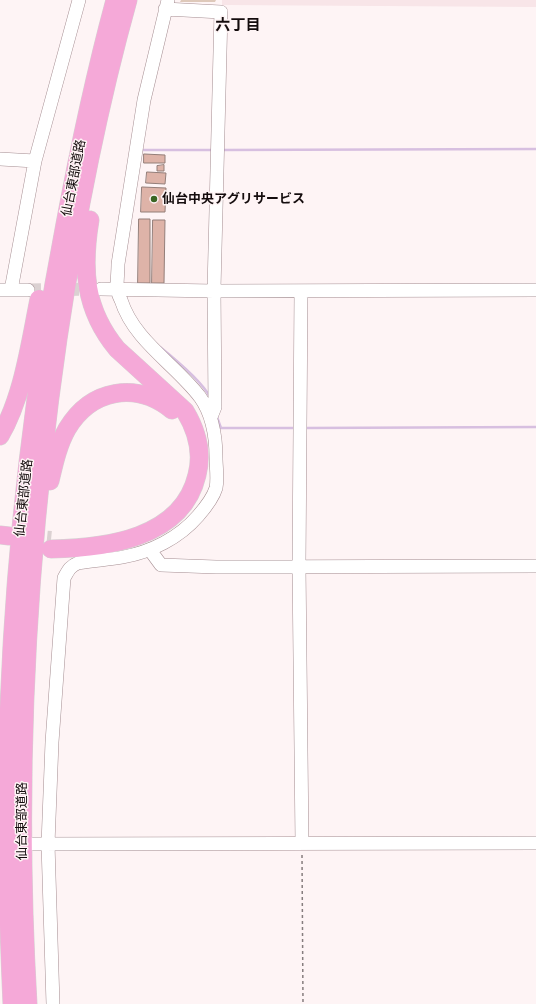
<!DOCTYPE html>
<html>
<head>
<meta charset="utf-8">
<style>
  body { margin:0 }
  canvas { display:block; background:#fef4f5 }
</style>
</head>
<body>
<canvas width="536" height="1004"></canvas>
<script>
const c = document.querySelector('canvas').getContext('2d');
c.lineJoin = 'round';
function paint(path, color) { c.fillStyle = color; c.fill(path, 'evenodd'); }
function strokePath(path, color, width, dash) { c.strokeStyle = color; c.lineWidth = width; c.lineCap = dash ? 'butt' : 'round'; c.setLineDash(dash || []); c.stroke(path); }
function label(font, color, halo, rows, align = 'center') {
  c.font = font + ' Karla,"Noto Sans JP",sans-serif'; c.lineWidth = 3; c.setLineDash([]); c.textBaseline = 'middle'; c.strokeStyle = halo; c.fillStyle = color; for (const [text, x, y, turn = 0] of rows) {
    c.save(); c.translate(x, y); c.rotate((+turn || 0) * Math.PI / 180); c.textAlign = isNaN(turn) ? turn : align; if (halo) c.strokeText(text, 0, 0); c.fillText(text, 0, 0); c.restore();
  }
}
const built = new Path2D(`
  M222,0H536V7L222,5Z`);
const green = new Path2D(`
  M181,0H216L215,2H180Z`);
const stream = new Path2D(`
  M140,150H213
  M222,150L536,149
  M160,347C175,359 201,380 210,397
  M217,417L221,428H296
  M305,428L536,427`);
const building = new Path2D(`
  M144,154L165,155V163H144Z
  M164,165V171H157V166Z
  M147,172L166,173L165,184L146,183Z
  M142,187L166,188L165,212H141Z
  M139,219H150V283H138Z
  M153,220H165L164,283H152Z`);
const minorTunnel = new Path2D(`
  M28,290L96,289`);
const highwayTunnel = new Path2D(`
  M20,537L51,540`);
const path = new Path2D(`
  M302,855L303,1004`);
const minor = new Path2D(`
  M165,9L221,12L214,289L215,407L211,417
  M0,159L35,161L11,290
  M35,161L79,0
  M101,289L214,291L536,290
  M0,290H28
  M301,291L299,566L302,843
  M150,550L161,565L216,567L536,566
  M31,844L536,843
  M53,1004L48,844L52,742L64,578C68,571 70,566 78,563C93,560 108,560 123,557C151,552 179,538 198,516C205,508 213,498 216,488C218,479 216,467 216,458C216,437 213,415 200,397C175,364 134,341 121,300C119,296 117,292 117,288C117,280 118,272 118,264L144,100L168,0`);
const highway = new Path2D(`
  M0,436C23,397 30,343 39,299
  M50,481C54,464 58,445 67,429C91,389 136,381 172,410
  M0,535L9,536
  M51,549C105,548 182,539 197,475C203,452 197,431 185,411L117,349C84,309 82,269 90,220
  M12,1004C9,938 7,872 7,805C8,610 28,415 65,224C79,149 95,74 115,0
  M28,1004C15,782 26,559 58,339C75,225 97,111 128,0`);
const markers = [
  [154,199,4,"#3a6523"]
];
const streetNames = [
  ["仙台東部道路",74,178,-79],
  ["仙台東部道路",24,498,-84],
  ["仙台東部道路",22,821,-90]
];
const poiNames = [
  ["仙台中央アグリサービス",162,199]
];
const quarterNames = [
  ["六丁目",238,26]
];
paint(built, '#f8e5e8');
paint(green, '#dec9ba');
strokePath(stream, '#d7bfe0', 2.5);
paint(building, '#deb3a8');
strokePath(building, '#937e79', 1);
strokePath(minorTunnel, '#dbd1d2', 13, [13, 6]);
strokePath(highwayTunnel, '#dbd1d2', 18, [18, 9]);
strokePath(minor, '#a58e92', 14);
strokePath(highway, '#d5d3d3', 19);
strokePath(path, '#867d7e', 1.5, [3, 3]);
strokePath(minor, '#fff', 13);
strokePath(highway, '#f5a9d8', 18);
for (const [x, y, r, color] of markers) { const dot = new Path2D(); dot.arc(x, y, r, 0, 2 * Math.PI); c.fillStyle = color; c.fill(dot); strokePath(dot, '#fef4f5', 1.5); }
label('13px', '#140c0d', '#fef4f5', streetNames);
label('bold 13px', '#140c0d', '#fef4f5', poiNames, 'left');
label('bold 15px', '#140c0d', '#fef4f5', quarterNames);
</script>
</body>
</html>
